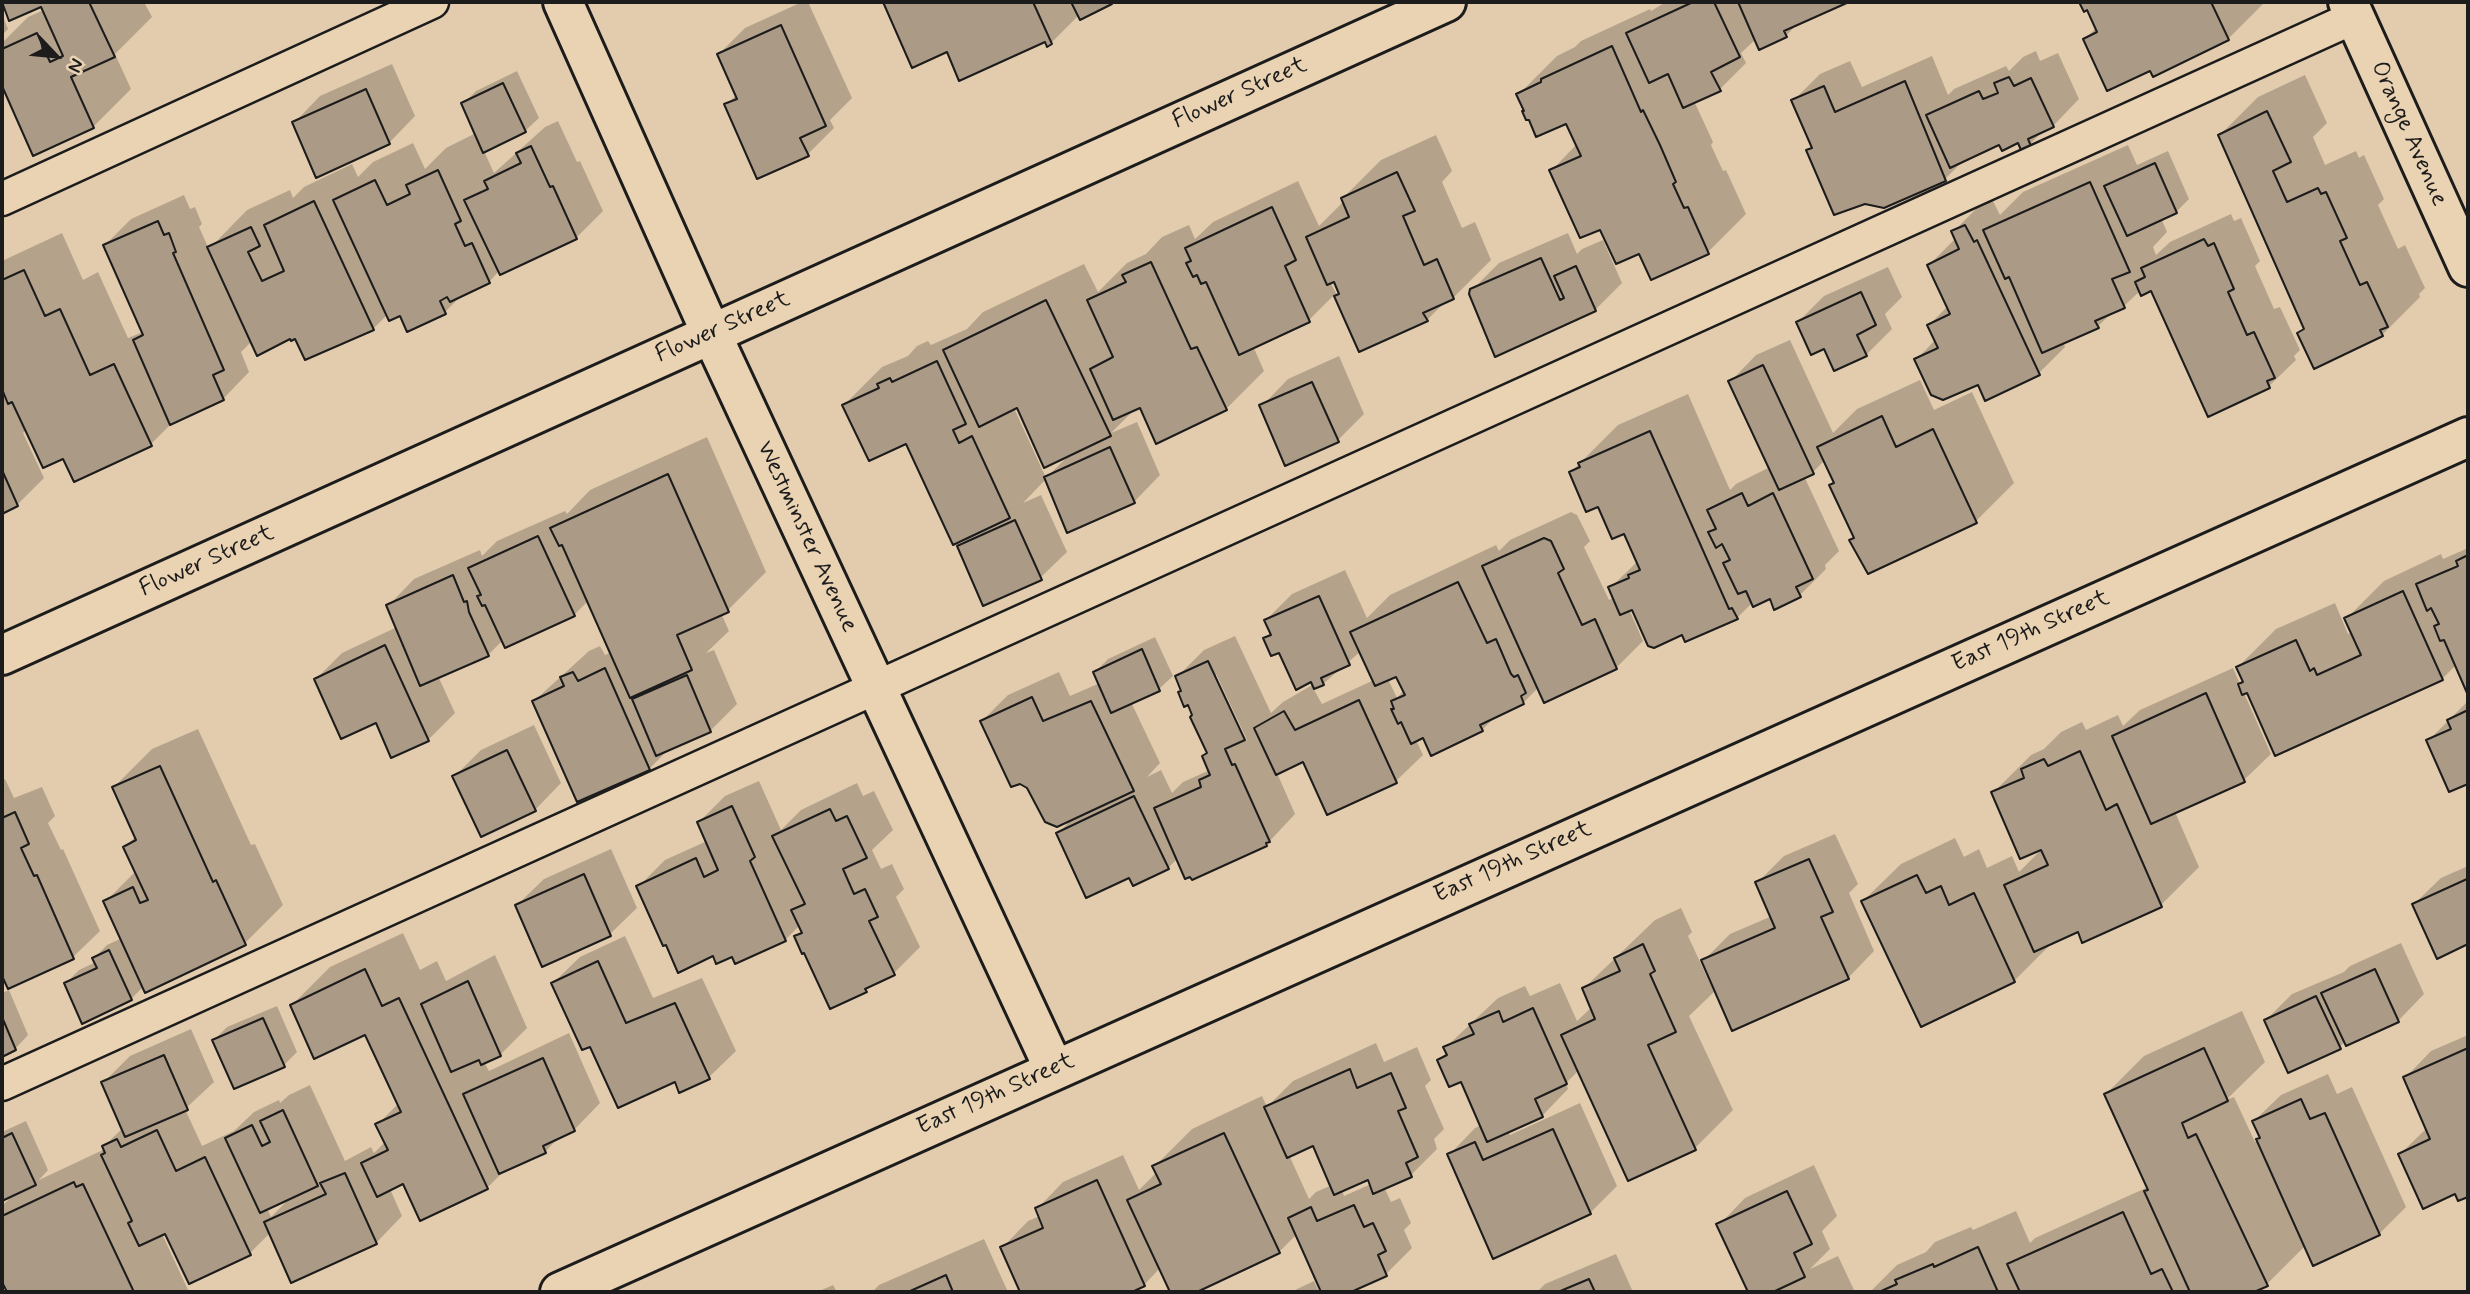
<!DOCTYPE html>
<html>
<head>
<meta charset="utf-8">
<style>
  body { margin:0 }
  #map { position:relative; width:2470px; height:1294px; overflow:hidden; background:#e2ccad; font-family:Mynerve,sans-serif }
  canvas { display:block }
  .frame { position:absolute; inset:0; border:4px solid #1c1c1c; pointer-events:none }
  .north { position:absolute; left:21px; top:21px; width:70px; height:70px; -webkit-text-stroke:5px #ead3b3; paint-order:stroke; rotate:116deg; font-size:19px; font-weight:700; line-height:28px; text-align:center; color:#1c1c1c }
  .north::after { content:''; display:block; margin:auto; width:24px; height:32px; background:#1c1c1c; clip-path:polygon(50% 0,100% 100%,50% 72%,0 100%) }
</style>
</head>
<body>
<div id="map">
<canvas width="2470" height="1294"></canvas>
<div class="frame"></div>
<div class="north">N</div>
</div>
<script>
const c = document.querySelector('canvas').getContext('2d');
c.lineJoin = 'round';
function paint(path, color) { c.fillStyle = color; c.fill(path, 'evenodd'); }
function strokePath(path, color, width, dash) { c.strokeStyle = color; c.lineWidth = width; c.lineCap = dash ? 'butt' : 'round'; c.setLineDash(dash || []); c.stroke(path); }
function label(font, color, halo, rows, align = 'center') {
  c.font = font + ' Mynerve,sans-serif'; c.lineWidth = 5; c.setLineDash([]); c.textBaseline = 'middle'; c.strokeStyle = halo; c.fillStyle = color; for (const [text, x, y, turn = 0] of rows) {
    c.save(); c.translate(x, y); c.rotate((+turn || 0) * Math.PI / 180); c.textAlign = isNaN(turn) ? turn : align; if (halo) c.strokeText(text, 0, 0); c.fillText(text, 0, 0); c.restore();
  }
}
const shadow = new Path2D(`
  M2,2H144L152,17L115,54L131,89L93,127L34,154L2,82V43L28,17L44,10L42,4L10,19Z
  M802,2H808L852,98L830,120L834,128L807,155L726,105L737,94L719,54L745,28Z
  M885,2H1113L1079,15L1051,43L1046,40L948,50L913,65Z
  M1666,2H1846L1799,22L1786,36L1756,39L1741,53L1746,63L1719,90L1694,101L1713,142L1711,145L1723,171L1726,170L1746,214L1708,252L1640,251L1601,227L1551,171L1577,144L1567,121L1526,110L1519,94L1557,56L1575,47L1581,41L1650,9L1651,11Z
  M2081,2H2265L2228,39L2151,69L2085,39L2097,27L2088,7Z
  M2,14L8,29L2,35Z
  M2036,51L2040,61L2058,53L2079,99L2053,126L2044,130L2030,144L2019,141L2000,143L1965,159L1945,179L1808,151L1813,145L1793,101L1820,74L1850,61L1862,87L1932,56L1948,95L1954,89L2006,66L2009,71L2023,57Z
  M392,64L415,116L389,143L294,123L320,96Z
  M517,71L539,118L525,131L484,151L494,173L545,127L558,121L577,162L580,161L603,211L576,238L499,271L489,282L463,294L445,312L388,314L373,329L252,341L241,352L249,372L223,399L174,421L151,444L64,457L27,429L23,433L44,478L17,505L2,512V261L62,233L83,280L98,272L128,338L143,332L105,245L131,219L184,195L190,209L195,207L202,224L199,227L209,249L247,210L290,190L293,198L304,187L352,164L358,177L373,162L413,143L425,169L446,148L476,133L463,104L476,91Z
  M2305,75L2327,123L2313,137L2325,165L2356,151L2359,158L2364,155L2384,199L2378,205L2398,249L2405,245L2425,288L2419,294L2420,297L2382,335L2314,366L2299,333L2305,327L2220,135L2258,97Z
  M1436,135L1452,171L1442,182L1462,228L1475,222L1491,260L1453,298L1445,302L1427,320L1360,350L1335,294L1309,320L1253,346L1264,371L1226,409L1141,406L1136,408L1111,433L1137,422L1160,475L1134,502L1046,479L1023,503L1041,495L1067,552L1040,578L959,547L971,535L907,441L844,405L882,367L908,356L917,346L928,341L931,345L967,329L983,312L1084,264L1098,292L1127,263L1146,254L1162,237L1189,225L1195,239L1213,222L1298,181L1319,226L1344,201L1343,198L1381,160ZM1335,280L1340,292L1337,295L1330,282ZM1018,406L1069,455L1046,478L1014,408Z
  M2128,145L2137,165L2168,151L2189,199L2176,212L2161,218L2167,232L2153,247L2156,255L2170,242L2231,214L2234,221L2241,218L2260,261L2255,266L2274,309L2280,307L2300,350L2294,356L2296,360L2269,386L2209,414L2152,289L2141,290L2124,306L2113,312L2097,327L2063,342L2065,347L2039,373L1979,382L1916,360L1936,339L1929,325L1948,306L1929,265L1956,238L1953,232L1980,205L1992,199L2000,215L2023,192Z
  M1568,233L1577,254L1582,249L1603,240L1622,283L1595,310L1472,290L1499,263Z
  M1888,267L1902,297L1885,314L1892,329L1866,355L1825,346L1798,322L1824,296Z
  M1790,340L1833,433L1857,409L1920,380L1934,410L1972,392L2014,483L1976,521L1851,540L1855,537L1831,486L1836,481L1825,460L1813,472L1804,476L1839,551L1825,565L1826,569L1800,595L1770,597L1753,602L1737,618L1683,633L1633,608L1629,609L1643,641L1616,668L1539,687L1523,703L1497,715L1482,730L1432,753L1424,736L1416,740L1423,755L1396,781L1328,813L1304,760L1277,773L1295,814L1266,845L1178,858L1168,868L1058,833L1073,818L1028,786L982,721L1008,695L1059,672L1070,696L1100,683L1095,672L1108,659L1155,637L1173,676L1159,689L1131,702L1160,763L1147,777L1161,770L1172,793L1183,782L1210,770L1204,756L1208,752L1177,677L1204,650L1235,636L1271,713L1283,702L1314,684L1265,638L1271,632L1266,620L1292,594L1345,570L1367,618L1390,595L1496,545L1499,551L1510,540L1571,512L1577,515L1590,541L1584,547L1609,600L1615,597L1610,588L1638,561L1624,531L1571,472L1618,425L1688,394L1730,490L1736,484L1770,467L1730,382L1756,355ZM1361,651L1374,680L1322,704L1313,688L1323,684ZM1216,674L1247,740L1244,741L1216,683ZM1397,674L1404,690L1397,698L1388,679Z
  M1339,356L1364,414L1338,440L1262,406L1288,379Z
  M707,437L766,572L728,610L721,613L729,631L706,653L714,650L737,704L710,731L669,749L649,769L534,701L589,651L600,646L605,655L612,652L589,600L574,615L503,640L488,655L438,676L455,713L428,740L392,756L377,721L316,679L342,653L397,627L388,606L414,579L480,550L482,556L497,541L565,511L567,514L590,490Z
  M2468,548V690L2457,664L2442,679L2244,693L2271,754L2244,780L2175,812L2199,867L2161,905L2079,930L2052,943L2014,981L1863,901L1901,864L1955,838L1964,857L1979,849L1987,868L2012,856L2019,872L2044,847L1993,793L2031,755L2044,749L2061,732L2082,722L2086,730L2118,715L2123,726L2140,710L2233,668L2240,684L2244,680L2238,667L2276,629L2335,603L2348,634L2352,632L2346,619L2384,581L2441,554L2443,559ZM2465,561L2467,564L2448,572V569Z
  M2468,701V782L2450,790L2428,741Z
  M534,725L561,783L535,810L454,777L481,750Z
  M198,729L251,845L255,844L283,905L245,943L144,986L131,999L66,983L79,970L96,962L94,958L107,945L122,938L105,902L136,871L125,847L136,836L114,787L152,749Z
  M5,779L14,798L42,787L55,816L48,823L61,850L63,849L100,931L73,957L8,987L2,971V781Z
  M759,781L781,830L801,810L857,783L863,796L874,791L893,830L872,850L881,869L892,864L904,889L896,897L920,947L894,973L873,983L866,990L796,937L802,930L800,925L785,940L736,962L733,955L714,954L638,887L665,860L707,841L699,822L725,796Z
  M1835,834L1858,884L1849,893L1874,951L1848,978L1703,961L1730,934L1772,916L1757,883L1784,856Z
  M611,849L637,908L610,934L517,905L544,879Z
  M2468,866V942L2437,956L2414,904L2441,878Z
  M1681,908L1692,932L1688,936L1714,992L1689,1016L1733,1110L1695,1148L1579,1070L1566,1083L1568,1089L1542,1116L1508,1131L1510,1135L1580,1103L1617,1186L1590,1213L1494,1256L1449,1155L1475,1128L1482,1125L1462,1080L1439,1060L1447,1052L1445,1048L1498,998L1525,986L1530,996L1560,983L1577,1021L1592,1007L1584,988L1655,920Z
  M403,933L420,970L437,961L446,981L495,955L527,1028L500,1055L484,1062L489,1071L569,1033L600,1103L574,1130L561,1135L545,1152L506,1169L487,1188L404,1182L390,1189L402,1216L376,1243L270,1233L250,1253L166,1232L162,1234L189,1292H8L2,1279V1206L14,1194L2,1199V1132L26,1121L48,1170L39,1180L105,1149L104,1146L123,1128L103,1083L130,1056L191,1029L214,1082L185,1109L202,1146L234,1131L254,1112L279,1100L280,1103L289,1095L310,1085L345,1161L371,1147L374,1153L385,1142L377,1125L399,1103L366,1032L292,1005L330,967ZM291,1197L271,1217L267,1208Z
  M625,936L653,998L702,978L736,1051L709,1077L680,1090L676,1080L591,1044L553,983L580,957Z
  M2401,943L2424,994L2398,1021L2345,1041L2340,1047L2266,1020L2292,994L2344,972L2350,966Z
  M9,990L28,1035L15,1049L2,1055V993Z
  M277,1006L297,1052L284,1065L214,1040L227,1027Z
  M2242,1011L2265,1062L2226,1100L2234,1097L2255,1142L2261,1136L2254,1121L2281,1095L2328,1074L2337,1094L2352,1087L2406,1207L2379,1234L2306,1245L2267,1284L2250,1292H1870L1897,1265L1926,1252L1935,1242L1971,1227L1973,1230L2016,1211L2030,1243L2035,1238L2148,1187L2106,1094L2144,1056Z
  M2468,1035V1195L2459,1199L2456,1192L2400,1154L2427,1128L2405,1078L2431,1051Z
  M1376,1043L1384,1062L1417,1047L1431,1080L1425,1086L1444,1129L1434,1139L1437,1149L1411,1175L1384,1187L1391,1202L1400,1198L1411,1223L1404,1230L1412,1248L1386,1274L1347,1292H1323L1297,1234L1279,1252L1193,1292H1172L1160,1268L1144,1285L1128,1292H1022L1002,1248L1028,1221L1040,1216L1037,1209L1063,1182L1123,1155L1139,1190L1157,1172L1154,1167L1192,1129L1262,1096L1267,1107L1293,1081ZM1314,1144L1332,1185L1316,1192L1309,1199L1289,1155ZM1369,1178L1371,1184L1344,1196L1342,1190Z
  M1814,1165L1837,1216L1822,1231L1830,1249L1810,1269L1838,1256L1855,1292H1750L1719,1225L1745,1198Z
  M984,1239L1008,1292H872L879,1285Z
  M1616,1254L1633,1292H1537L1545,1284Z
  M1314,1281L1319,1292H1291Z
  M833,1285L837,1292H817Z`);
const building = new Path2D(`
  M2,2H89L115,57L71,77L94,128L33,156L2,86V49L37,33L50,62L63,56L41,7L9,21Z
  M883,2H1033L1052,44L1047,47L1045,42L959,81L947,52L912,68Z
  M1071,2H1111L1112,4L1080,20Z
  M1693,2H1714L1740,57L1711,72L1721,91L1683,108L1668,74L1649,83L1626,33Z
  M1738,2H1849L1784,31L1787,37L1759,50Z
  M2079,2H2211L2229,40L2153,77L2150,71L2107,91L2083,39L2097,32L2087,10L2084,12Z
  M781,25L826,126L800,138L809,156L757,179L724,104L737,99L717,54Z
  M1612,46L1641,112L1643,110L1660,145L1676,182L1673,184L1684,208L1688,207L1709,254L1651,280L1639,254L1616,264L1600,230L1580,238L1549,170L1581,156L1566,124L1536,137L1529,120H1526L1522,111H1524L1516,94L1541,82V79Z
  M2009,77L2014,86L2031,78L2054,127L2028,139L2031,146L2021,150L2018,143L2002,151L1999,145L1950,168L1926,115L1979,91L1983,99L1998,93L1994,83Z
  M1905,81L1946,181L1884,208L1865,204L1834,215L1806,150L1812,148L1791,100L1824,86L1835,112Z
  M503,83L526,132L483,153L461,103Z
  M366,89L390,144L316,178L292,122Z
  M2267,111L2291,162L2273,171L2287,202L2318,188L2321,194L2326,192L2347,238L2340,241L2360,285L2367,282L2388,327L2380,330L2383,336L2314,369L2297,333L2304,329L2218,135Z
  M531,146L550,187L553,186L577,239L500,275L464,200L488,189L484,181L521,163L516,153Z
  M2155,163L2177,213L2127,236L2104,186Z
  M438,170L461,221L455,224L465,246L472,243L490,283L450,302L447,297L440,301L446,314L407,332L400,316L389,321L333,200L375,180L387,205L410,194L406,185Z
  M1397,172L1415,211L1403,216L1424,265L1437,259L1454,299L1423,313L1428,321L1359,352L1334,296L1339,294L1334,282L1327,285L1306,237L1349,217L1341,198Z
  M2090,182L2130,272L2112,279L2125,308L2095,321L2099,328L2042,353L2009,277L2005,279L1983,230Z
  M314,201L374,330L305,360L295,339L291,341L290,339L257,356L207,247L251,227L260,246L248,252L262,281L284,271L264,225Z
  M1272,207L1296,260L1285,266L1310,322L1239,355L1206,282L1201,284L1197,275L1193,277L1186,263L1191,261L1185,248Z
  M158,221L164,235L169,233L176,252L173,253L224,370L213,375L224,400L170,425L133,340L143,335L103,245Z
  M1965,225L1974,242L1977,240L2040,375L1985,401L1978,385L1943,400L1931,395L1914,359L1938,348L1927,325L1950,314L1927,265L1959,249L1951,231Z
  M2204,239L2208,246L2214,243L2234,289L2228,292L2247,335L2254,332L2275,378L2267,381L2270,388L2208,417L2151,291L2141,296L2135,282L2145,277L2141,268Z
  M1541,258L1560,300L1564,298L1554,276L1576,266L1596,311L1495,357L1469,294L1470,289Z
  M1151,262L1191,349L1197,347L1227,410L1156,444L1140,408L1113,420L1090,369L1113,357L1087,300L1126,282L1122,275Z
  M24,270L45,316L60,309L90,375L114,364L152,446L74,482L63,459L43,468L12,402L8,404L2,389V280Z
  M1861,292L1876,325L1857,335L1867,356L1834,371L1824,349L1811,355L1796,322Z
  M1046,300L1111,436L1044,468L1017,408L979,427L943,350Z
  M937,361L966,424L953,430L959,443L972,436L1010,518L953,545L906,444L869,461L842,405L879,388L877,384L890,378L892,382Z
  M1763,365L1814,474L1779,490L1728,381Z
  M1312,382L1339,442L1285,466L1259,405Z
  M1882,416L1896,447L1933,429L1977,523L1868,574L1849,540L1854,538L1829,485L1834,483L1817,447Z
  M1650,431L1729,609L1732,608L1738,619L1685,642L1682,635L1654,648L1648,646L1632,610L1620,615L1608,587L1629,578L1628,575L1640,570L1624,534L1612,539L1598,507L1586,512L1569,472L1580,467L1578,463Z
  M1110,447L1135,503L1067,533L1044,477Z
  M2,470L18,506L2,514Z
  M668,474L729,612L677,635L692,670L630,698L562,545L559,546L550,528Z
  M1742,493L1748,506L1773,493L1813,579L1796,587L1801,597L1774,610L1770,599L1753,607L1746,591L1738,594L1723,563L1730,560L1722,544L1716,548L1708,532L1716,529L1707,510Z
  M1015,520L1042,580L983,606L957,546Z
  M538,536L575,616L505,648L485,605L482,606L477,596L481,595L468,568Z
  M1544,538L1551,541L1564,569L1558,573L1582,625L1595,619L1617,669L1544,703L1482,566Z
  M2468,555V692L2467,693L2444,640L2440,641L2434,626L2439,624L2431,608L2427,611L2416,584L2458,566L2456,561Z
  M453,575L464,602L467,601L469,612L489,656L420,686L386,605Z
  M1458,582L1487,643L1496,639L1511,674L1514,677L1518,675L1526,693L1521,696L1524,704L1480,725L1483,731L1431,756L1423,738L1411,744L1401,722L1398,724L1391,709H1394L1391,701L1405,695L1396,677L1375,686L1350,632Z
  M2403,591L2443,680L2275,756L2247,693L2242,695L2238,684L2243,682L2236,667L2296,640L2310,671L2314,668L2317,675L2361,655L2344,618Z
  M1319,596L1350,665L1321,678L1324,685L1314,689L1311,682L1296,690L1279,653L1271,656L1263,638L1271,635L1264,620Z
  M385,645L429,741L391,758L376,723L341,739L314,679Z
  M1142,649L1160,691L1111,713L1093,672Z
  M1208,661L1245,740L1225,749L1232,765L1235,764L1270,842L1266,843L1267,846L1192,880L1190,877L1185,879L1154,808L1201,787L1199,780L1210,775L1202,756L1207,753L1190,717L1192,715L1188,705L1184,707L1178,692L1181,691L1175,676Z
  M605,668L650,770L577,802L532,701L564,686L560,677L573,672L578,681Z
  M687,675L711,732L656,756L632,699Z
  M2206,693L2245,782L2151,824L2112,736Z
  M1032,697L1043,721L1091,701L1134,791L1057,827L1045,822L1027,788L1020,784L1011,787L980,721Z
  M1359,700L1397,783L1327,815L1303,762L1276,775L1254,728L1284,711L1295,730Z
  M2468,710V784L2449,792L2426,740L2451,729L2447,720Z
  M507,750L536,811L481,837L452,776Z
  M2080,751L2106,810L2117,804L2162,907L2082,943L2078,932L2034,952L2004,885L2048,865L2041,850L2020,859L1991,792L2024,778L2021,769L2044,759L2048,766Z
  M160,766L213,882L216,880L246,945L145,993L103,901L133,887L140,903L148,900L123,847L136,840L112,787Z
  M1134,796L1169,869L1133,886L1129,878L1086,898L1056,833Z
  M732,806L755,857L750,861L786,941L735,964L732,957L716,964L713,956L678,973L666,945L663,946L636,886L696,858L704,877L718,870L697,822Z
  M830,809L836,821L847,816L867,858L843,869L854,894L865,889L878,917L869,921L895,975L865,989L867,992L830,1009L804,953L802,954L794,936L802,933L791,910L805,904L772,836Z
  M15,812L29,844L21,848L34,876L37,875L74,959L8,989L2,976V818Z
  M1809,859L1833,912L1821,917L1849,979L1732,1031L1701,960L1775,928L1755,882Z
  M584,874L611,936L542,967L515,905Z
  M1917,875L1926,893L1941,886L1949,905L1974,893L2015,982L1921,1027L1861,901Z
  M2467,879L2468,944L2437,959L2412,904Z
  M1643,944L1655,971L1650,974L1676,1032L1648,1045L1696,1150L1628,1181L1561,1035L1595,1019L1582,988L1620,971L1614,958Z
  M109,950L132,1000L82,1024L64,983L97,968L92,958Z
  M598,961L626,1023L675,1003L710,1079L679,1093L675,1082L618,1108L590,1047L582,1050L551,983Z
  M365,969L382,1006L399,998L488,1189L420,1221L403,1184L377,1197L361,1163L388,1150L375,1124L401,1112L365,1035L314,1059L290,1005Z
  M2375,969L2399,1022L2346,1046L2321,993Z
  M468,981L501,1056L481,1065L479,1060L451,1072L421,1004Z
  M2316,996L2341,1049L2288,1073L2264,1020Z
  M1533,1008L1567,1084L1535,1099L1543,1117L1487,1142L1461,1082L1449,1087L1437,1060L1447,1055L1443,1047L1474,1034L1469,1024L1499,1011L1503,1022Z
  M2,1017L16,1050L2,1057Z
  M263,1018L285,1067L234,1089L212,1040Z
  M2204,1048L2228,1101L2182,1123L2188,1138L2196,1134L2268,1286L2254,1292H2190L2144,1191L2148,1190L2104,1094Z
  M2468,1048V1197L2458,1201L2455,1194L2423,1209L2398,1154L2430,1139L2403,1077Z
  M164,1055L188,1110L125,1137L101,1082Z
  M543,1058L575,1131L543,1146L546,1153L499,1174L463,1094Z
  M1350,1069L1357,1088L1391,1073L1406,1108L1398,1111L1418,1157L1406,1163L1412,1177L1373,1194L1368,1180L1334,1195L1313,1146L1287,1158L1264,1107Z
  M2301,1099L2310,1119L2325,1113L2380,1235L2313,1266L2256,1139L2260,1138L2252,1121Z
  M283,1110L318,1186L260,1213L225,1138L252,1125L262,1146L270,1142L260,1121Z
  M1553,1129L1591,1214L1493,1259L1447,1154L1475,1142L1483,1160Z
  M157,1130L176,1171L205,1157L251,1255L189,1284L165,1234L139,1246L128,1223L132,1221L101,1155L105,1153L102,1146L117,1139L121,1147Z
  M12,1133L36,1185L2,1201V1138Z
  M1224,1133L1280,1253L1197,1292H1170L1127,1200L1161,1184L1152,1166Z
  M345,1173L377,1244L291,1283L264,1222L326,1194L320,1183Z
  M1097,1180L1145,1286L1132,1292H1020L1000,1247L1043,1228L1035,1208Z
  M74,1182L76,1187L83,1184L134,1292H7L2,1282V1216Z
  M1787,1191L1812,1244L1794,1253L1805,1277L1773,1292H1748L1716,1224Z
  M1354,1205L1364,1227L1373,1223L1386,1251L1378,1255L1387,1276L1351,1292H1321L1288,1218L1311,1207L1317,1221Z
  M2123,1212L2151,1274L2162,1269L2173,1292H2020L2007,1264Z
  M1978,1247L1998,1292H1879L1897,1284L1895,1280L1933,1264L1934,1267Z
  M946,1275L953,1292H908Z
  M1589,1279L1595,1292H1558Z`);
const lane = new Path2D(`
  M2,199L432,2
  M2,1084L2355,17`);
const street = new Path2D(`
  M563,2L711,333L1054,1069
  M2348,2L2468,267
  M2,655L1446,2`);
const secondary = new Path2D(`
  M560,1292L2468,437`);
const streetNames = [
  ["Flower Street",1240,94,-24],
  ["Orange Avenue",2408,134,66],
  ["Flower Street",723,328,-24],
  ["Westminster Avenue",806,537,65],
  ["Flower Street",207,562,-24],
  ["East 19th Street",2031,632,-24],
  ["East 19th Street",1513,863,-24],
  ["East 19th Street",996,1095,-24]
];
paint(shadow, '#0003');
paint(building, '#ab9a85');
strokePath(building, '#1c1c1c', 2);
strokePath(lane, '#1c1c1c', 37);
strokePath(street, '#1c1c1c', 44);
strokePath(secondary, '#1c1c1c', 44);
strokePath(lane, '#ead3b3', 32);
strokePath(street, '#ead3b3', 38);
strokePath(secondary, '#ead3b3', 38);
label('24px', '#1c1c1c', '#ead3b3', streetNames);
</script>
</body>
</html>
